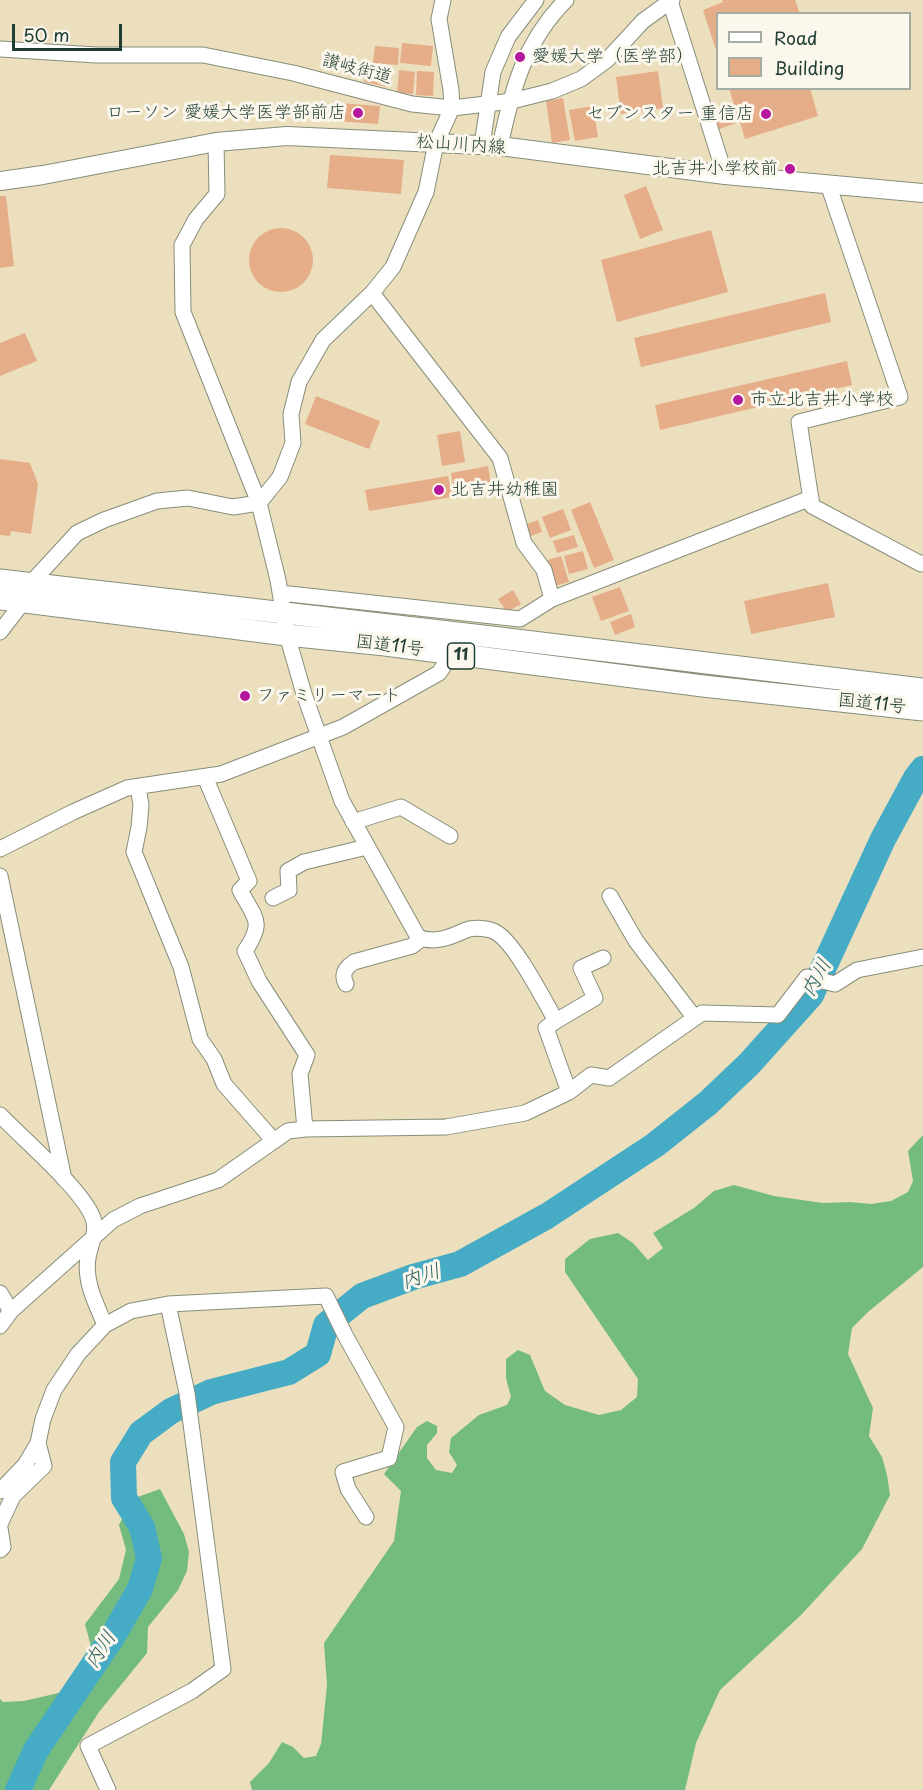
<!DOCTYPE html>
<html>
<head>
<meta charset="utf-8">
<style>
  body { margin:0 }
  #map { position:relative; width:923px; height:1790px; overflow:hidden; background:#ecdfbe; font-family:"Playpen Sans",sans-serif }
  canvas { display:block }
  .legend { position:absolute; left:716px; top:12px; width:195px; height:78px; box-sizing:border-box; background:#fbf7ec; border:2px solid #a3ada2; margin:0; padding:8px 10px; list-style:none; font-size:18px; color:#1f3d34 }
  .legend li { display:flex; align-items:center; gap:12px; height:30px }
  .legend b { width:30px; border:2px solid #a3ada2 }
  .scale { position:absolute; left:12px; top:24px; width:110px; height:27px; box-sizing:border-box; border:3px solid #1f3d34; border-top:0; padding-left:8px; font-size:18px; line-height:21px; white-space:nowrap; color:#1f3d34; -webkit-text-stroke:4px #fbf7ec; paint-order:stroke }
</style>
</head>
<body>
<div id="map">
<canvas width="923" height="1790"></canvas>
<ul class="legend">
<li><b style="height:8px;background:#fff"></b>Road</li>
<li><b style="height:16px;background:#e6ad89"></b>Building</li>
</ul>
<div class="scale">50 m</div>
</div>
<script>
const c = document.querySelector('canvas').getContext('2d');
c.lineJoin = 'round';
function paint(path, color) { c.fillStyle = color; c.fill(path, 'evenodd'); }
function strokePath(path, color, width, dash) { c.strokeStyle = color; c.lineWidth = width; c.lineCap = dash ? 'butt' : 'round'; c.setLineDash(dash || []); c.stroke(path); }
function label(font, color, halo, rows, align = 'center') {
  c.font = font + ' "Playpen Sans","Klee One",sans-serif'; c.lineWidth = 6; c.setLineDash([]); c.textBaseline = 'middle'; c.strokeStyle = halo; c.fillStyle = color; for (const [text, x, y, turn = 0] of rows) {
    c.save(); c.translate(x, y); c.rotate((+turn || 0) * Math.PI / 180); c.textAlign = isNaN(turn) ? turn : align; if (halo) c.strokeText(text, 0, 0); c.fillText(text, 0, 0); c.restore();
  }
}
const forest = new Path2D(`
  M923,1135V1267L868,1312L852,1328L848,1354L873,1408L869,1436L882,1457L887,1475L890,1495L862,1549L801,1615L720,1690L696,1743L685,1790H252L250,1782L269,1763L282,1742L293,1747L304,1758L316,1756L321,1744L327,1685L324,1643L394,1541L401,1491L384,1474L417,1427L427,1421L437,1426V1433L427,1445V1458L436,1470L452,1473L457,1465L449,1452L451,1438L479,1415L507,1405L511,1397L506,1378V1359L518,1350L530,1355L545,1391L565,1405L599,1415L621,1410L637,1397L638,1379L565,1272V1259L590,1239L618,1233L633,1243L648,1260L663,1248L653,1233L694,1208L714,1191L734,1185L774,1196L823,1203L850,1202L871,1204L891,1201L908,1192L913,1181L908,1151Z
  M160,1489L184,1534L189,1552L187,1571L178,1590L148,1627L147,1653L99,1712L49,1790H0V1699L3,1702L24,1701L63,1692L77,1697C105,1683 91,1648 85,1624L119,1579L126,1550L119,1525L132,1499Z`);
const river = new Path2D(`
  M18,1790L36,1750L111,1639L140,1589L149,1558L142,1527L124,1498L123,1462L141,1433L171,1411L211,1392L289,1372L318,1354L326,1325L362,1296L413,1277L460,1264L547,1216L655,1145L708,1103L749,1064L811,995L883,839L916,778L923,769`);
const building = new Path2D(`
  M722,0H795L800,14H718L717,53L703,10L723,2Z
  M402,43L433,46L431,66L400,63Z
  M375,46L399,48L398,65L373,63Z
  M368,65L391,69L388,87L364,82Z
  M399,70L415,72L413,94L397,93Z
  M417,71L434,72L433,96L416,95Z
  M658,71L663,108L621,114L616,77Z
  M729,88H810L818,116L745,139L740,122L719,129L714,111L734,105Z
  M563,98L570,140L552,143L546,101Z
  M338,103L380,106L378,124L336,121Z
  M593,106L598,137L575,141L569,110Z
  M330,155L404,160L401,194L327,188Z
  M646,186L663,230L640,239L624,195Z
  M0,196H6L14,266L0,268Z
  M249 260a32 32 0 1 1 64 0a32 32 0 1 1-64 0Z
  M711,230L728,292L617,322L601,260Z
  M825,293L831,322L641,367L634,338Z
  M25,333L37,361L0,376V343Z
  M847,361L852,385L660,430L655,405Z
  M316,396L380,421L369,449L305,424Z
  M460,431L465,462L442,466L437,435Z
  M0,459L30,463L38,484L31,534L11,531L10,536L0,535Z
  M488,466L492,489L455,495L451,473Z
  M448,476L452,497L369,511L365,490Z
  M590,502L614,560L594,568L571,510Z
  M563,509L571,530L550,538L542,517Z
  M538,520L542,532L528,537L524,525Z
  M574,535L578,547L557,553L553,541Z
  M583,551L588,569L569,574L564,556Z
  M561,556L569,582L555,586L547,560Z
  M828,583L835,617L751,634L744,601Z
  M620,587L629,611L601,621L592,597Z
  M513,590L521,604L507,612L498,599Z
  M631,614L635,627L615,635L610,622Z`);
const minor = new Path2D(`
  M670,1L725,175
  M0,49L96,55H203L293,73L412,104L452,108L512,101L552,91L581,79L607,60L643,21L672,0
  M216,142L217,194L196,219L182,245L183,312L259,503L278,580L287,635L304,694L342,801L418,937C434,944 451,937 466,930C474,927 490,928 497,933C516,945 544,1000 556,1021L546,1028L569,1092
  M482,145L493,72L508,37L536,0
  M500,146C512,90 524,42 566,0
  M828,184L900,397L799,422L812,506L921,564L923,563
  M372,293L500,458L524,543L544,570L552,599
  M30,584L77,533L104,520L157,501L188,498L233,507L259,503L280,477L293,443L291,414L299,382L323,340L372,293L393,267L426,192L436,143L452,108L451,90L439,19L443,0
  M280,593L520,619L552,599L811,498
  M0,632L23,602
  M205,777L249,881L240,890C255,919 265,921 245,951L259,981L307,1055L300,1074L305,1129
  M138,787L141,805L139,827L134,852L181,967L200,1039L214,1059L224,1084L274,1141
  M353,822L401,807L450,836
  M0,849L73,812L127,788L221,774L343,727L439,673L451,655
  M0,876L64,1179
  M610,896L636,941L694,1017
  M273,898L289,890L288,871L304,862L367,847
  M346,984C341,974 345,968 354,962L412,946L421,939
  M556,1021L595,998L581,968L603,958
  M0,1115C23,1139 82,1189 93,1218C98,1231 90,1245 88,1258C84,1281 96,1304 105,1325
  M0,1293L11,1311
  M0,1326L11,1311L113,1220L140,1206L218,1180L288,1131L305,1129L446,1127L525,1113L569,1092L591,1075L609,1078L702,1013L778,1015L807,977L835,984L857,970L923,957
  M0,1491L25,1465L38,1443L43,1419L54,1390L78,1354L105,1325L131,1311L168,1304L326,1296L345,1335L396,1427L389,1458L343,1472L348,1489L366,1517
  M0,1524L13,1496L44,1466L38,1443
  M0,1528L3,1547L0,1550
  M108,1790L88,1746L192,1691L223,1669L187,1393L168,1304`);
const major = new Path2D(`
  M0,181L43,175L216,142L287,136L500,146L725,175L923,193`);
const highway = new Path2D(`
  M0,580L483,636L923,689
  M0,599L287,635L385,645L703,686L923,710`);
const markers = [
  [520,57,6,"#b5179e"],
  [358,113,6,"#b5179e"],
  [766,114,6,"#b5179e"],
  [790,169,6,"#b5179e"],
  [738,400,6,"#b5179e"],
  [439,490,6,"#b5179e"],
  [245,696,6,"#b5179e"]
];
const shields = [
  [461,656,27]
];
const shieldNames = [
  ["11",461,656]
];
const poiNames = [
  ["愛媛大学（医学部）",532,57],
  ["ローソン 愛媛大学医学部前店",346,113,"right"],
  ["セブンスター 重信店",754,114,"right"],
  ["北吉井小学校前",778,169,"right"],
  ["市立北吉井小学校",750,400],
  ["北吉井幼稚園",451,490],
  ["ファミリーマート",257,696]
];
const streetNames = [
  ["讃岐街道",357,69,15],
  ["松山川内線",461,145,4],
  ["国道11号",390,646,7],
  ["国道11号",872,704,6]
];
const waterNames = [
  ["内川",817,978,-61],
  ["内川",421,1277,-18],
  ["内川",101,1650,-57]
];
paint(forest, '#74bb7f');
strokePath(river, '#46acc6', 26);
paint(building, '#e6ad89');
strokePath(minor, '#868e79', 17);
strokePath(major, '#868e79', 20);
strokePath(highway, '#868e79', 23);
strokePath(minor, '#fff', 15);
strokePath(major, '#fff', 18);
strokePath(highway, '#fff', 21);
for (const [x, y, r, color] of markers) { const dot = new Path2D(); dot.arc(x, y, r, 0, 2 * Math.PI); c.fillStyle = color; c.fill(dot); strokePath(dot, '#fbf7ec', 2); }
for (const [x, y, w] of shields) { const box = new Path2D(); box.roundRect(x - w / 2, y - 13, w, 26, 4.5); c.fillStyle = '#fbf7ec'; c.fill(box); strokePath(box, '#1f3d34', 1.5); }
label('bold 16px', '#1f3d34', null, shieldNames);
label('18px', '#1f3d34', '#fbf7ec', poiNames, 'left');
label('18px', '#1f3d34', '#fbf7ec', streetNames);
label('italic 20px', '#2b5e60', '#fbf7ec', waterNames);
</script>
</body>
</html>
